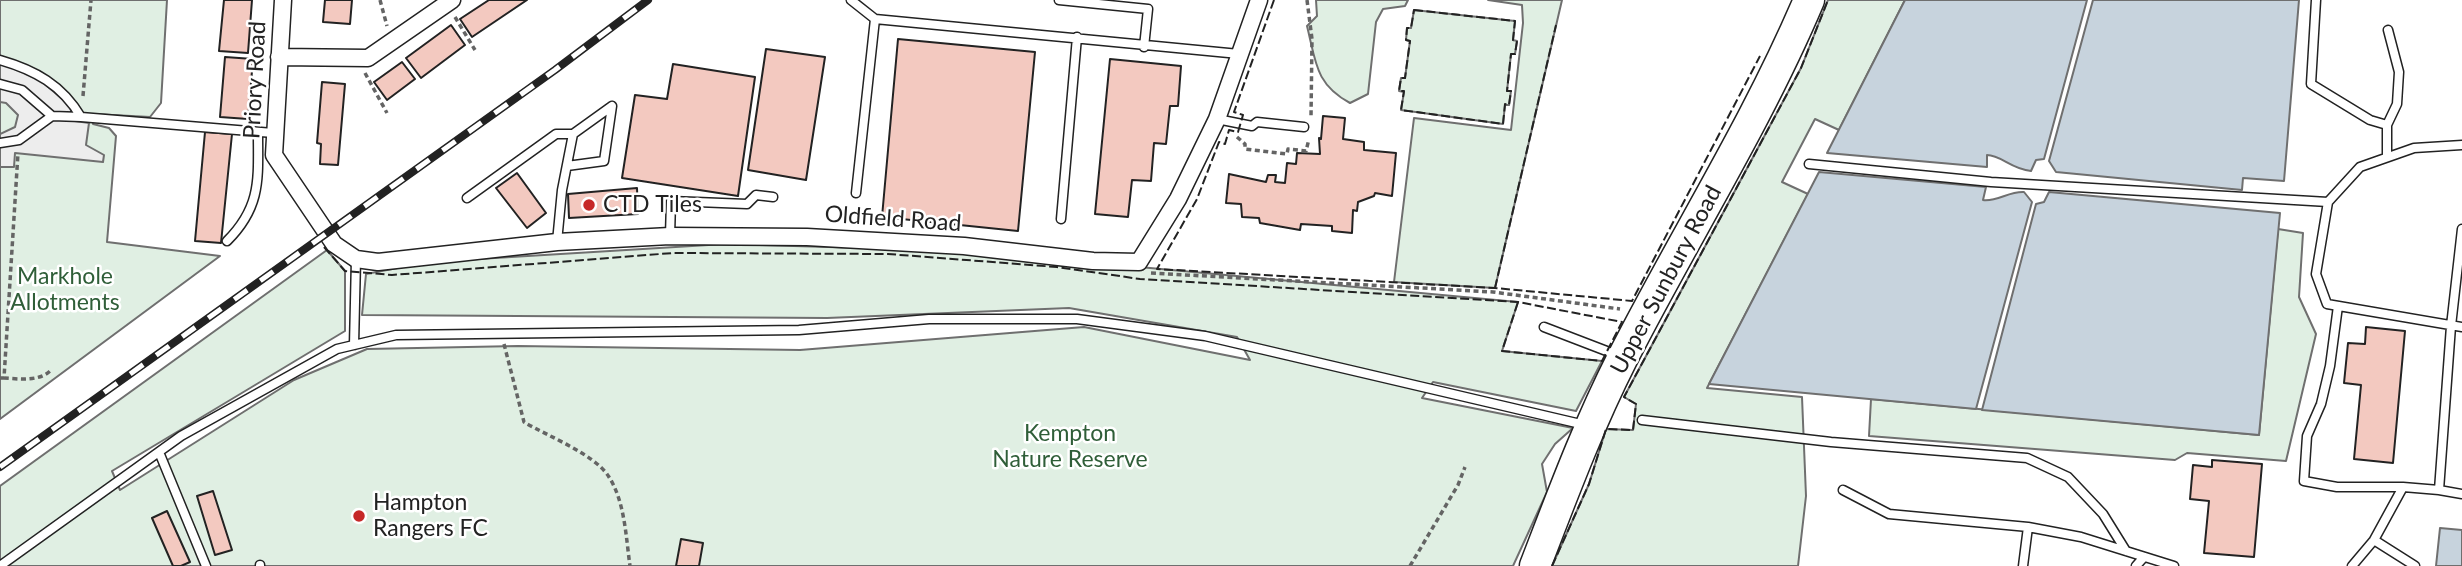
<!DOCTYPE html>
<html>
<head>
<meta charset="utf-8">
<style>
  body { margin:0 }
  canvas { display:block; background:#fff }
</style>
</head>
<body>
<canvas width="2462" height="566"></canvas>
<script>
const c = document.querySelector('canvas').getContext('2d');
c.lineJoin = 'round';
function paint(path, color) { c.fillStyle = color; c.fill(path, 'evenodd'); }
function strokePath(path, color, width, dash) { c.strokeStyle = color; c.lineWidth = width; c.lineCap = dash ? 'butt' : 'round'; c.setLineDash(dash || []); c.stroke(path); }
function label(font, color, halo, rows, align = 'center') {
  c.font = font + ' Lato,sans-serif'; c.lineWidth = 5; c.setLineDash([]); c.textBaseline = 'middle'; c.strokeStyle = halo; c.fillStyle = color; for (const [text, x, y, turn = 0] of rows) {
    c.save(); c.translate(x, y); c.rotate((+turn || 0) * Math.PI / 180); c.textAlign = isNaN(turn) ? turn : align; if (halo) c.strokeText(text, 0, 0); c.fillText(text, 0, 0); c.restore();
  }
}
const green = new Path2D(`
  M0,0H167L161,103L150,117L94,114L93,124L109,128L116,136L107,242L220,256L0,419Z
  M1316,0H1408L1405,6L1383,9L1376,22L1368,94L1350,103C1315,84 1316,62 1307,26L1317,16Z
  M1488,0H1562L1495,288L1394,282L1414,118L1511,130L1523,23L1522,5Z
  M1828,0H1905L1839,130L1815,119L1782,182L1808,194L1707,388L1802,397L1806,496L1798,566H1552L1589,484L1606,429L1633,430L1636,404L1624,397L1801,68Z
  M1414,10L1515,21L1513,40L1517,41L1515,54H1511L1507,91H1511L1509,105H1505L1503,124L1401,110L1404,92L1399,91L1401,78H1405L1410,41L1406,40L1407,28H1411Z
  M2278,229L2303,233L2299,297L2316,334L2286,461L2187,453L2175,460L1869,436L1871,399L2259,435Z
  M725,244L966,251L1518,302L1502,351L1602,361L1576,411L1433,382L1422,398L1573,428L1555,444L1542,464L1547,492L1513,566H0V486L327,250L345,271V331L112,471L120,490L294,380L367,349L518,346L800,350L1084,327L1250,360L1237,337L1069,308L827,318L362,315L366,274L429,262Z`);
const parking = new Path2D(`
  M0,64L33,74L74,109L75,121L89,123L86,145L104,155L103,162L15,153L14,167H0V134L15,127L18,115L6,103L0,102Z`);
const water = new Path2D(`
  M1905,0H2087L2044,159L2036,160L2031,171C2011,169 2001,155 1987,155V167L1827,153Z
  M2093,0H2299L2284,181L2243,178L2242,190L2056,172L2049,161Z
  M1819,172L1986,187L1983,200C1997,202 2009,191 2024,192L2032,202L1976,409L1709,384Z
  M2049,192L2280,213L2259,435L1982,410L2036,204L2044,202Z
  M2440,528L2462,530V566H2436Z`);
const building = new Path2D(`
  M224,0H252L248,53L219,51Z
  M325,0H352L350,24L323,22Z
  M489,0H527L472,37L460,19Z
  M451,25L465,45L421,78L406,58Z
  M898,39L1035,52L1018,231L882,217Z
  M766,49L825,57L806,180L748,170Z
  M225,57L253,59L248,119L220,117Z
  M1110,59L1181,66L1178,106H1170L1166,144L1154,143L1151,181L1132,180L1128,217L1095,214Z
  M402,62L415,79L387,100L374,82Z
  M673,64L755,77L738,196L622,178L635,95L667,99Z
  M322,82L345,84L338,165L320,164L321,144L317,143Z
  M1323,116L1345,118L1343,139L1364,142V150L1396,153L1392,196L1375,193L1374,196L1358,202L1357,211L1353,210L1352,233L1332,231V226L1301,224L1300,230L1260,223L1259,218L1242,217L1241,204L1226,203L1229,174L1266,182L1268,175H1276L1275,182L1285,183L1287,163L1296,164L1297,153L1320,154L1319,138L1321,139Z
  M205,132L232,134L221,243L195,241Z
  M517,173L546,213L527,228L496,188Z
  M637,188L638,214L569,218L568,194Z
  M2366,327L2405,331L2393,463L2354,459L2361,385L2344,383L2348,343L2365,344Z
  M2212,460L2262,464L2254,557L2204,553L2209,501L2190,499L2193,465L2212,467Z
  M213,491L232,550L215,555L197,496Z
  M167,511L190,562L181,566H173L152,518Z
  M681,539L703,543L699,566H676Z`);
const path = new Path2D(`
  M380,0L387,26
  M1307,0L1312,39L1311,117
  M455,17L475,50
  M365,73L387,113
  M83,96L91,0
  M1237,137L1245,144V149L1287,154L1288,149L1306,151L1309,139
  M1151,273L1493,292L1620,309
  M504,344L524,422C547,436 595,454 609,477C625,502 626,538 630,566
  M0,378H4L18,153
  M4,378C19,379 41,382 52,369
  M1410,566L1458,485L1465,467`);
const lane = new Path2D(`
  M851,0L875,19L1239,54
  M1059,0L1148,9L1144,47
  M2316,0L2311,84L2370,120L2387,125
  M0,60C35,70 62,85 81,117L273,133
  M0,84L22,90L52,116
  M1217,119L1252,126L1257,122L1304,127
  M0,143L19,140L52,116L81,117
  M2462,145L2414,148L2360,167L2328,202L2316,274L2327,304L2462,327
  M2387,157V125L2397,104L2399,72L2388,30
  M1809,164L1991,182L2328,202
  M856,193L875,19
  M467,198L556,134H573
  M1061,219L1077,37
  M670,236L671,201L747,204L756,195L773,197
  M227,241C262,206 258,178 258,132
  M557,242L562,190L573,134L612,106L604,161L567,166
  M2338,306L2330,366L2321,404L2307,436L2304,481L2337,487H2403
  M1544,327L1617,355
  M354,345L356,259
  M1642,420L1831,442L2027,458L2068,477L2103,514L2126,551
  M159,452L206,566
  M1843,490L1889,514L2028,527L2081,537L2174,566
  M2439,490L2462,494
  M2374,540L2415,566
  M260,565V566
  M0,566L181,436L337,349L396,335L799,330L929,319H1077L1205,336L1585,425
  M2023,566L2028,527
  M2136,566L2144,557
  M2352,566L2374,540L2403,487L2439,490L2451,326L2462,229`);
const street = new Path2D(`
  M283,0L274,155L334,244L356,259L378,262L557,242L670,236L807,237L964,246L1093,261L1139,262L1178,199L1217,119L1259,0
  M279,57L368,58L452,0`);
const highway = new Path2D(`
  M1535,566C1562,496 1588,426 1622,359C1683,239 1756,125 1809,0`);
const rail = new Path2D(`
  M0,467L555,70L648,0`);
const fence = new Path2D(`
  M1274,0L1234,112L1243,115L1238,132L1229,130L1225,144L1219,142L1197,199L1157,269L1495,288L1632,301L1760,56
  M1414,10L1515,21L1513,40L1517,41L1515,54H1511L1507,91H1511L1509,105L1505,104L1503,124L1401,110L1404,91H1399L1401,78H1405L1410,41L1406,40L1407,28H1411Z
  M324,247L345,271L392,275L673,253L888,254L1057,267L1140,279L1518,302L1622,322L1602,361L1502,351L1518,302
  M1495,288L1556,25
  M1552,566L1589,484L1606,429L1633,430L1636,404L1624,397L1801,68L1828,0`);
const markers = [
  [589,205,7,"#c62828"],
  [359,516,7,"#c62828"]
];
const streetNames = [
  ["Priory Road",255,80,-87],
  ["Oldfield Road",893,219,4],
  ["Upper Sunbury Road",1666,280,-62]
];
const poiNames = [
  ["CTD Tiles",603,205],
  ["Hampton",373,503],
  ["Rangers FC",373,529]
];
const parkNames = [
  ["Markhole",65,277],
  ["Allotments",65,303],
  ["Kempton",1070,434],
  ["Nature Reserve",1070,460]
];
paint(green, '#e0efe3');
strokePath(green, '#6f6f6f', 2);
paint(parking, '#ededed');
strokePath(parking, '#6f6f6f', 2);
paint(water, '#c7d3dd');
strokePath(water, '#6f6f6f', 2);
paint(building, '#f3c9c0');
strokePath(building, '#222', 2);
strokePath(lane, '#222', 11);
strokePath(street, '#222', 19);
strokePath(highway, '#222', 33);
strokePath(path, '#646464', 3.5, [5, 3.5]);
strokePath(lane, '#fff', 8);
strokePath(street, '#fff', 16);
strokePath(highway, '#fff', 30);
strokePath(rail, '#222', 8);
strokePath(rail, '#fff', 5, [16]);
strokePath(fence, '#222', 2, [9, 3.5]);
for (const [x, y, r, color] of markers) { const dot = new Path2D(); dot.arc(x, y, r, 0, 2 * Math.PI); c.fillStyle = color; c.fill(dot); strokePath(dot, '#fff', 2.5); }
label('23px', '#222', '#fff', streetNames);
label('23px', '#222', '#fff', poiNames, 'left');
label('23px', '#2f5e38', '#fff', parkNames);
</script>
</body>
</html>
